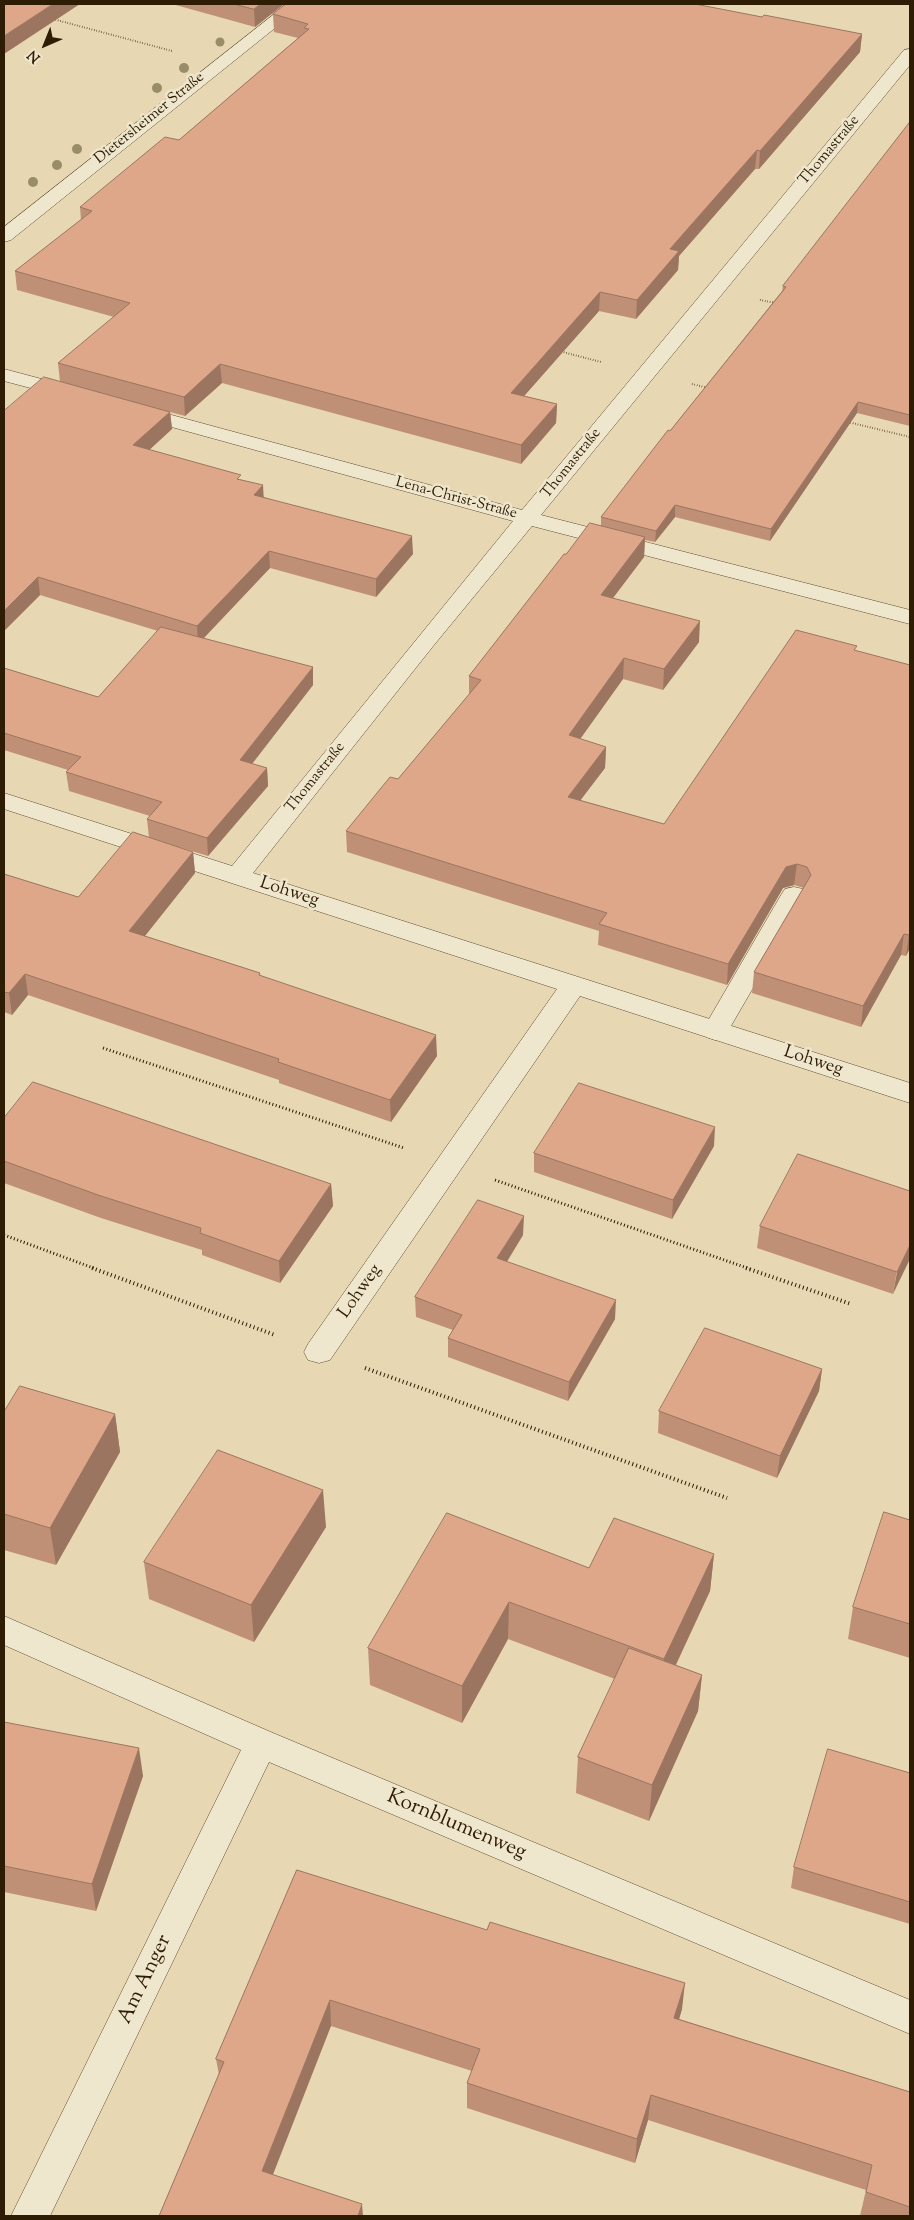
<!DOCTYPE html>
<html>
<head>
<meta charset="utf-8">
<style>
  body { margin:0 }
  #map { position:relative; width:914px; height:2220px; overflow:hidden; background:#e7d8b3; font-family:"Sorts Mill Goudy",serif }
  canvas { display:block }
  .frame { position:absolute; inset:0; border:5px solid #2f1c04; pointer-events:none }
  .north { position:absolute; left:20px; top:20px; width:50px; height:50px; -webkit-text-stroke:4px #efe6ce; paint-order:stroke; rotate:224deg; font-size:14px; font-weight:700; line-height:20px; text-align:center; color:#2f1c04 }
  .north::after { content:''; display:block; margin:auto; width:18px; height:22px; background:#2f1c04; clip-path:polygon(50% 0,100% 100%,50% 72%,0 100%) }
</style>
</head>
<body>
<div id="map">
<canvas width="914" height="2220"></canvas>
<div class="frame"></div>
<div class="north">N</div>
</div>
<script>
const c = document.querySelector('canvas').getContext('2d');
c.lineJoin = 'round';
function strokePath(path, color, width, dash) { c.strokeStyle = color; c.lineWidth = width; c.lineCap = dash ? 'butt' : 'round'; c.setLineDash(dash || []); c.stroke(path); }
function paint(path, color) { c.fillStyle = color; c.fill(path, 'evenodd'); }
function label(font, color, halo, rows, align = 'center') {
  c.font = font + ' "Sorts Mill Goudy",serif'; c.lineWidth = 5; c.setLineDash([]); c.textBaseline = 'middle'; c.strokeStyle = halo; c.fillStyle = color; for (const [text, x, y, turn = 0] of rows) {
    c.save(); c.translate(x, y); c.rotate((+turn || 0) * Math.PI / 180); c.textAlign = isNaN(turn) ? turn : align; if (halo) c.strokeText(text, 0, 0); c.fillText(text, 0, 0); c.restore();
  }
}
const pathFar2 = new Path2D(`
  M53,19L172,51
  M760,300L776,303
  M559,351L601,362
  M692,384L708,388
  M848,422L910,437`);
const pathFar1 = new Path2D(`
  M103,1048L404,1148
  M495,1180L750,1269
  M4,1235L96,1269`);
const path = new Path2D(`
  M92,1268L275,1335
  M746,1268L851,1304
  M365,1368L727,1498`);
const lane = new Path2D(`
  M794,887L803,889L807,895L728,1031L724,1037L715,1040L706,1037L702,1031L781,895L785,889Z`);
const street = new Path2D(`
  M287,4H305L11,240L4,242V227Z
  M910,49V65L541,515L910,610V624L532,526L434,645L253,873L910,1083V1103L580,996L330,1360L319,1363L308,1360L304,1352L308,1344L557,989L4,809V793L232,866L513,521L128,415L125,411L128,407L135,405L142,407L522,510L904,50Z
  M4,369L79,389L82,393L79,397L72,399L4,381Z
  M4,1616L273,1733L910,2000V2034L269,1762L50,2216H11L241,1750L4,1645Z`);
const trees = [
  [220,42,4.5],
  [184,68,5],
  [157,88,5],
  [77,149,5],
  [57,165,5],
  [33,182,5]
];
const wall = new Path2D(`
  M172,4H284L255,27Z
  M273,14L762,17L862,34L860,52L759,169H755L679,256L678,270L636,319L599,311L524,396L557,404L556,423L521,464L222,383L185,416L170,412L172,429L149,450L242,480L264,497L413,554L376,597L270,568L204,638L313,685L252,764L267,768L268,786L208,856L149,838L147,819L150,816L69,791L66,772L68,770L4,750V668L98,697L158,631L40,595L4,631V411L60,382L58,363L114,317L17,290L15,271L81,220L80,207L179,140L298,38L274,32Z
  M910,122V426L857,413L770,541L675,517L655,542L645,540L644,557L613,598L699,642L663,690L623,679L580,739L606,747L605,768L580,800L664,824L856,651L910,665V948L906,956L901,955L861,1027L752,993L754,972L804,888L794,885L783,888L727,985L598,945L599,931L347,852L346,831L398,779L469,695V676L566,554L601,525V517L782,291L783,286Z
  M193,852L195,873L145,936L260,973V976L437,1056L391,1122L279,1083V1080L28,995L12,1015L4,1012V874L78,897Z
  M4,1118L331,1184L333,1206L280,1283L202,1255V1250L101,1218L4,1183Z
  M714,1146L672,1219L534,1172V1153Z
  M910,1191L893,1294L757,1248L760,1226Z
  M523,1235L507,1262L615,1319L568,1401L448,1357V1338L453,1330L416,1317L415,1297Z
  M822,1369L819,1391L777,1478L658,1433L659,1411Z
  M4,1412L115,1414L120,1452L56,1565L4,1550Z
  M910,1520V1658L848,1639L853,1607Z
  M326,1527L254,1642L149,1599L144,1562Z
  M714,1554L710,1591L676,1665L702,1675L698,1711L649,1821L576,1793L578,1757L615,1679L508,1639L462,1723L370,1685L368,1648L589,1568Z
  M4,1722L143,1776L96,1911L4,1892Z
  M910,1773V1924L791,1888L794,1867Z
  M297,1870L682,2009L679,2019L910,2092V2216H860L866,2190L648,2120L635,2163L467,2108V2083L472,2071L331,2026L159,2216L219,2075L216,2059Z`);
const shadedWall = new Path2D(`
  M53,4H80L4,54V36Z
  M261,4H284L255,27L254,9Z
  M862,34L860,52L759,169L760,151Z
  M757,150L755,169L679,256L678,270L636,319L637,300L670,249Z
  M600,292L599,311L510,412L511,393Z
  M220,364L222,383L185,416L184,397Z
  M858,402L857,413L770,541L771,529Z
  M557,404L556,423L521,464V445Z
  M170,412L172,429L135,463L133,445Z
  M263,485L264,503L254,495Z
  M675,505V517L655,542L656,531Z
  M412,536L413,554L376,597V579Z
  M645,537L644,557L600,615L601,595Z
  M269,551L270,568L198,644L197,626Z
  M38,577L40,595L4,631V611Z
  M700,621L699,642L663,690L664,669Z
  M624,658L623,679L568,756L569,735Z
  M313,667V685L241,778L240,760Z
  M606,747L605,768L567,818L568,797Z
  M267,768L268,786L208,856L207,838Z
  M193,852L195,873L132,952L129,931Z
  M797,864L794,885L783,888L727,985L728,964L786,867Z
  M910,932V948L906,956L909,935Z
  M904,934L901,955L861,1027L863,1006Z
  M25,974L28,995L12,1015L9,993Z
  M436,1035L437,1056L391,1122L390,1100Z
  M715,1127L714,1146L672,1219L673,1200Z
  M331,1184L333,1206L280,1283L279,1261Z
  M524,1216L523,1235L497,1277V1258Z
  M910,1245V1259L893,1294L897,1272Z
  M616,1300L615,1319L568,1401L569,1382Z
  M822,1369L819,1391L777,1478L780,1456Z
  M115,1414L120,1452L56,1565L50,1528Z
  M323,1490L326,1527L254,1642L251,1605Z
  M714,1554L710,1591L661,1696L664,1659Z
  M509,1602L508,1639L462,1723V1686Z
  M702,1675L698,1711L649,1821L652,1785Z
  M139,1748L143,1776L96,1911L92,1884Z
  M685,1983L682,2009L672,2043L674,2018Z
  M330,2000L331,2026L265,2195L262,2171Z
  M651,2095L648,2120L635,2163L637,2139Z
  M362,2204L363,2216H358Z`);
const building = new Path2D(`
  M4,4H53L4,36Z
  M234,4H261L254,9Z
  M286,4H695L762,17L764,15L862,34L760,151L757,150L670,249L679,251L637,300L600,292L511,393L557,404L521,445L220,364L184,397L58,363L130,303L15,271L92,211L80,207L165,137L179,140L309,29L304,28L308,24L273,14Z
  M910,122V415L858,402L771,529L675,505L656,531L601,517L668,430L670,431L786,287L783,286Z
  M44,377L170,412L133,445L241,475L237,479L263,485L254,495L412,536L376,579L269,551L197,626L38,577L4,611V411Z
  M590,523L645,537L601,595L700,621L664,669L624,658L569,735L606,747L568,797L664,824L796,630L857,646L854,650L910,665V932L909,935L904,934L863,1006L754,972L811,875L807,867L797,864L786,867L728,964L599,924L607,913L346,831L390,777L398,779L481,680L469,676L564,554H566Z
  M161,627L313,667L240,760L267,768L207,838L147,819L162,802L66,772L81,757L4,733V668L98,697Z
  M133,832L193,852L129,931L260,973L259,975L436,1035L390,1100L278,1062L279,1059L25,974L9,993L4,992V874L78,897Z
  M33,1082L331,1184L279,1261L200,1233L201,1228L98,1195L4,1161V1118Z
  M579,1083L715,1127L673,1200L534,1153Z
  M798,1154L910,1191V1245L897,1272L760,1226Z
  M478,1200L524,1216L497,1258L616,1300L569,1382L448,1338L462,1315L415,1297Z
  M705,1328L822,1369L780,1456L659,1411Z
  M20,1386L115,1414L50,1528L4,1514V1412Z
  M218,1450L323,1490L251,1605L144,1562Z
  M884,1512L910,1520V1624L853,1607Z
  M447,1513L589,1568L614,1518L714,1554L664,1659L509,1602L462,1686L368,1648Z
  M629,1648L702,1675L652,1785L578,1757Z
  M4,1722L139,1748L92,1884L4,1866Z
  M828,1749L910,1773V1902L794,1867Z
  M297,1870L487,1930L490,1922L685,1983L674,2018L910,2092V2207L866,2192L872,2165L651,2095L637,2139L467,2083L480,2049L330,2000L262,2171L362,2204L358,2216H159L224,2062L216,2059Z`);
const farStreetnames = [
  ["Dietersheimer Straße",150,119,-39],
  ["Thomastraße",830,151,-50],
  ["Thomastraße",572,464,-51],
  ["Lena-Christ-Straße",456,499,15],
  ["Thomastraße",316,778,-51]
];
const streetNames = [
  ["Lohweg",289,893,18],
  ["Lohweg",813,1062,18],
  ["Lohweg",361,1292,-55]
];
const nearStreetnames = [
  ["Kornblumenweg",456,1826,23],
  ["Am Anger",146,1980,-64]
];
strokePath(lane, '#5d4b30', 1);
strokePath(street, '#5d4b30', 1);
strokePath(pathFar2, '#2f1c04', 2, [0.5, 2]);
strokePath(pathFar1, '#2f1c04', 3, [1, 2.5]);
strokePath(path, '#2f1c04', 4, [1, 3]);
paint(lane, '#efe6ce');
paint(street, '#efe6ce');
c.fillStyle = '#988c69';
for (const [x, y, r] of trees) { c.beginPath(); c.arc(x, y, r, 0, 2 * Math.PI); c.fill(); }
paint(wall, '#bf9076');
paint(shadedWall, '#9b7560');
paint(building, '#dea789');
strokePath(building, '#9b7560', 1);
label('15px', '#2f1c04', '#efe6ce', farStreetnames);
label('18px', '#2f1c04', '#efe6ce', streetNames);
label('21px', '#2f1c04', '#efe6ce', nearStreetnames);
</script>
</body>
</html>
